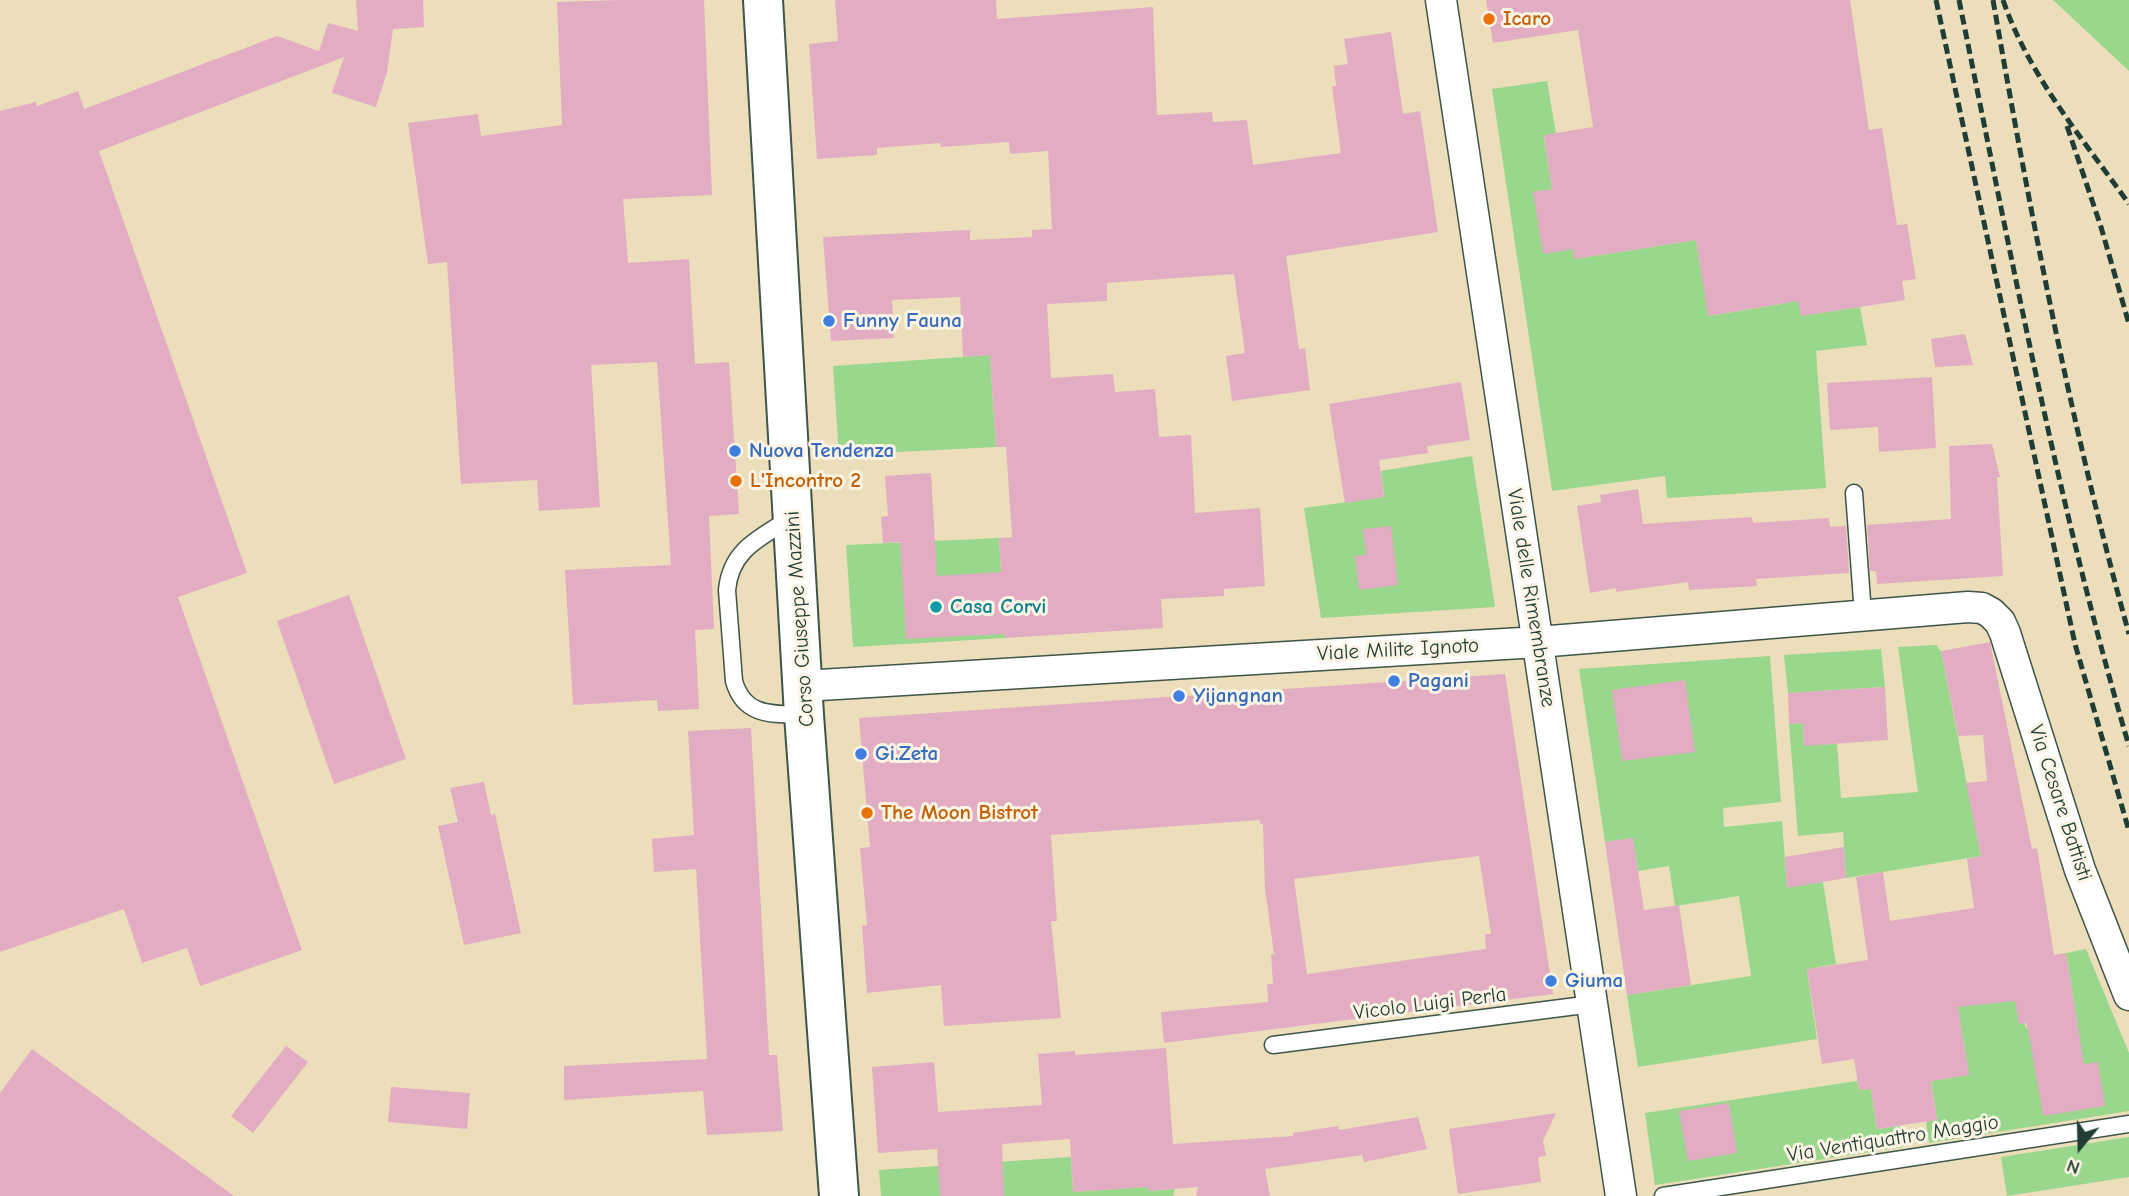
<!DOCTYPE html>
<html>
<head>
<meta charset="utf-8">
<style>
  body { margin:0 }
  #map { position:relative; width:2129px; height:1196px; overflow:hidden; background:#ecdebb; font-family:"Comic Neue",sans-serif }
  canvas { display:block }
  .north { position:absolute; left:2045px; top:1112px; width:70px; height:70px; -webkit-text-stroke:5px #fcf5e5; paint-order:stroke; rotate:199deg; font-size:19px; font-weight:700; line-height:28px; text-align:center; color:#1f3d34 }
  .north::after { content:''; display:block; margin:auto; width:24px; height:32px; background:#1f3d34; clip-path:polygon(50% 0,100% 100%,50% 72%,0 100%) }
</style>
</head>
<body>
<div id="map">
<canvas width="2129" height="1196"></canvas>
<div class="north">N</div>
</div>
<script>
const c = document.querySelector('canvas').getContext('2d');
c.lineJoin = 'round';
function paint(path, color) { c.fillStyle = color; c.fill(path, 'evenodd'); }
function strokePath(path, color, width, dash) { c.strokeStyle = color; c.lineWidth = width; c.lineCap = dash ? 'butt' : 'round'; c.setLineDash(dash || []); c.stroke(path); }
function label(font, color, halo, rows, align = 'center') {
  c.font = font + ' "Comic Neue",sans-serif'; c.lineWidth = 6; c.setLineDash([]); c.textBaseline = 'middle'; c.strokeStyle = halo; c.fillStyle = color; for (const [text, x, y, turn = 0] of rows) {
    c.save(); c.translate(x, y); c.rotate((+turn || 0) * Math.PI / 180); c.textAlign = isNaN(turn) ? turn : align; if (halo) c.strokeText(text, 0, 0); c.fillText(text, 0, 0); c.restore();
  }
}
const green = new Path2D(`
  M2053,0H2129V71Z
  M1547,81L1556,133L1544,136L1552,189L1533,192L1573,249L1575,259L1696,240L1709,316L1781,304L1798,296L1801,316L1860,307L1867,345L1816,351L1826,488L1667,498L1665,476L1552,491L1492,89Z
  M990,355L996,447L839,455L833,366Z
  M1472,456L1495,607L1321,618L1304,508L1384,497L1381,471Z
  M999,538L1005,638L853,647L846,545Z
  M1936,645L1941,651L1981,856L1846,878L1843,832L1798,836L1789,724L1803,723L1804,745L1837,744L1841,798L1918,792L1898,647Z
  M1881,649L1885,687L1788,693L1784,655Z
  M1770,656L1781,802L1723,808L1724,827L1782,821L1787,887L1823,882L1836,964L1807,969L1817,1039L1638,1067L1627,995L1751,976L1739,896L1675,906L1669,866L1638,871L1633,838L1605,842L1579,669Z
  M1948,948L2015,1001L2027,1029L2077,1021L2066,953L2086,949L2129,1053V1111L1929,1143L1926,1122L1937,1119L1931,1081L1969,1075Z
  M1857,1081L1859,1090L1871,1089L1877,1129L1900,1126L1903,1147L1655,1185L1645,1113Z
  M2129,1137V1177L2007,1196L2001,1157Z
  M1071,1157L1073,1192L1148,1187V1191L1175,1189L1173,1196H881L879,1170Z`);
const building = new Path2D(`
  M356,0H423L424,27L393,29L387,72L376,107L332,93L344,57L99,151L247,573L178,597L302,950L200,986L187,948L142,963L124,909L0,952V111L36,102L37,106L78,91L84,109L277,36L319,51L328,23L358,31Z
  M620,0H704L712,195L623,199L628,263L689,259L695,364L729,362L739,514L709,516L714,629L695,630L699,709L658,711L657,700L573,705L565,570L671,565L657,362L591,365L600,507L539,511L537,480L461,484L447,262L428,264L408,123L478,114L481,136L562,125L557,2Z
  M835,0H996L997,19L1153,7L1157,115L1212,112L1213,122L1247,120L1253,165L1341,153L1332,87L1336,86L1334,66L1348,64L1344,39L1391,32L1403,114L1420,111L1438,232L1286,256L1299,349L1305,348L1310,390L1232,401L1226,356L1245,353L1234,274L1107,283V301L1047,304L1051,378L1113,374L1115,392L1155,389L1159,437L1191,435L1195,513L1260,508L1265,586L1224,589V596L1161,599L1163,628L1005,638V634L906,639L900,542L883,543L881,517L888,516L885,476L931,473L937,576L1001,572L999,538L1012,537L1006,447H996L990,355L963,357L960,297L892,300L894,338L831,341L823,237L970,230V240L1032,237V230L1052,229L1048,151L1010,154L1009,142L941,147L940,143L877,148V155L817,159L809,44L838,41Z
  M1486,0H1850L1869,130L1882,128L1897,225L1907,224L1916,279L1902,281L1905,300L1801,316L1798,301L1708,316L1696,240L1575,259L1573,249L1543,254L1533,192L1552,189L1544,135L1593,127L1578,30L1493,43Z
  M1965,334L1973,365L1935,367L1931,339Z
  M1932,377L1936,448L1879,452L1878,427L1830,430L1827,383Z
  M1461,382L1470,440L1427,446L1428,453L1379,460L1384,497L1345,503L1329,404Z
  M1992,444L2000,477H1997L2003,576L1877,584L1876,571H1870L1867,525L1951,519L1949,446Z
  M1638,489L1643,524L1752,517L1753,523L1829,518L1830,527L1846,526L1849,573L1756,579L1757,586L1689,590L1688,582L1616,592V588L1590,593L1577,506L1601,502L1600,495Z
  M1391,526L1398,585L1359,590L1355,556L1366,555L1363,529Z
  M349,595L406,759L334,784L277,621Z
  M1990,642L2032,849L2037,848L2054,955L2066,953L2084,1064L2098,1062L2105,1106L2043,1116L2028,1029L2026,1023L2019,1024L2015,1001L1958,1007L1969,1075L1931,1081L1937,1120L1877,1129L1871,1089L1859,1090L1854,1059L1822,1064L1807,969L1868,960L1856,877L1883,872L1890,921L1974,908L1967,859L1981,856L1966,783L1987,781L1983,735L1958,736L1941,651Z
  M1505,674L1553,994L1164,1043L1161,1012L1268,1002L1267,984H1273L1271,954H1274L1265,889L1263,824H1260V820L1051,835L1057,921H1051L1061,1018L944,1026L941,985L867,993L862,926L867,925L860,848L870,847L859,718ZM1479,856L1491,934H1485L1486,949L1307,974L1294,879Z
  M1685,680L1695,752L1622,761L1612,690Z
  M1885,687L1888,740L1804,746L1803,723L1789,724L1788,693Z
  M751,728L769,1055H777L783,1131L707,1135L703,1091L564,1100V1066L707,1059L696,869L654,872L652,839L694,835L688,731Z
  M484,782L491,815L495,814L521,933L464,945L438,826L458,822L450,788Z
  M1633,838L1644,910L1679,905L1691,985L1627,995L1605,842Z
  M1844,847L1846,878L1787,888L1785,857Z
  M286,1046L308,1062L253,1133L231,1116Z
  M1166,1048L1173,1144L1293,1136V1133L1338,1126L1339,1130L1418,1117L1427,1149L1364,1162L1362,1155L1265,1169L1270,1196H1196L1198,1187L1148,1191V1187L1073,1192L1070,1139L1002,1144L1004,1196H940L937,1149L878,1153L872,1067L934,1062L938,1112L1042,1105L1038,1054L1075,1051V1055Z
  M32,1049L168,1148L234,1196H0V1093Z
  M391,1087L470,1093L467,1129L388,1122Z
  M1729,1103L1737,1153L1688,1161L1679,1111Z
  M1556,1113L1543,1141L1546,1156L1538,1157L1541,1182L1458,1194L1449,1129Z`);
const lane = new Path2D(`
  M1854,493L1863,614
  M791,518C760,538 731,549 727,590L734,681C744,717 773,714 804,715
  M1273,1045L1592,1004
  M1663,1196L2129,1124`);
const street = new Path2D(`
  M1441,0L1621,1196
  M803,686L1538,642L1968,607L1982,608L1991,613L2000,622L2005,633L2080,870L2129,995`);
const secondary = new Path2D(`
  M763,0L804,715L839,1196`);
const rail = new Path2D(`
  M1936,0L2075,644L2129,831
  M1959,0C2010,250 2057,502 2129,746
  M1993,0C2030,212 2071,426 2129,634
  M2003,0C2029,76 2083,139 2129,204
  M2067,126L2101,227L2129,324`);
const markers = [
  [1489,19,7,"#e8710a"],
  [829,321,7,"#3f7fe0"],
  [735,451,7,"#3f7fe0"],
  [736,481,7,"#e8710a"],
  [936,607,7,"#0f9aa8"],
  [1394,681,7,"#3f7fe0"],
  [1179,696,7,"#3f7fe0"],
  [861,754,7,"#3f7fe0"],
  [867,813,7,"#e8710a"],
  [1551,981,7,"#3f7fe0"]
];
const foodNames = [
  ["Icaro",1503,19],
  ["L'Incontro 2",750,481],
  ["The Moon Bistrot",881,813]
];
const shopNames = [
  ["Funny Fauna",843,321],
  ["Nuova Tendenza",749,451],
  ["Pagani",1408,681],
  ["Yijangnan",1193,696],
  ["Gi.Zeta",875,754],
  ["Giuma",1565,981]
];
const streetNames = [
  ["Viale delle Rimembranze",1531,598,81],
  ["Corso Giuseppe Mazzini",800,619,-94],
  ["Viale Milite Ignoto",1398,650,-3],
  ["Via Cesare Battisti",2060,803,72],
  ["Vicolo Luigi Perla",1430,1004,-7],
  ["Via Ventiquattro Maggio",1893,1139,-9]
];
const cultureNames = [
  ["Casa Corvi",950,607]
];
paint(green, '#98d78c');
paint(building, '#e2adc2');
strokePath(lane, '#3e5548', 19);
strokePath(street, '#3e5548', 33);
strokePath(secondary, '#3e5548', 42);
strokePath(lane, '#fff', 16);
strokePath(street, '#fff', 30);
strokePath(secondary, '#fff', 38);
strokePath(rail, '#1f3d34', 5, [10, 5]);
for (const [x, y, r, color] of markers) { const dot = new Path2D(); dot.arc(x, y, r, 0, 2 * Math.PI); c.fillStyle = color; c.fill(dot); strokePath(dot, '#fcf5e5', 2.5); }
label('bold 21px', '#c56008', '#fcf5e5', foodNames, 'left');
label('bold 21px', '#366cbe', '#fcf5e5', shopNames, 'left');
label('21px', '#1f3d34', '#fcf5e5', streetNames);
label('bold 21px', '#0d838f', '#fcf5e5', cultureNames, 'left');
</script>
</body>
</html>
